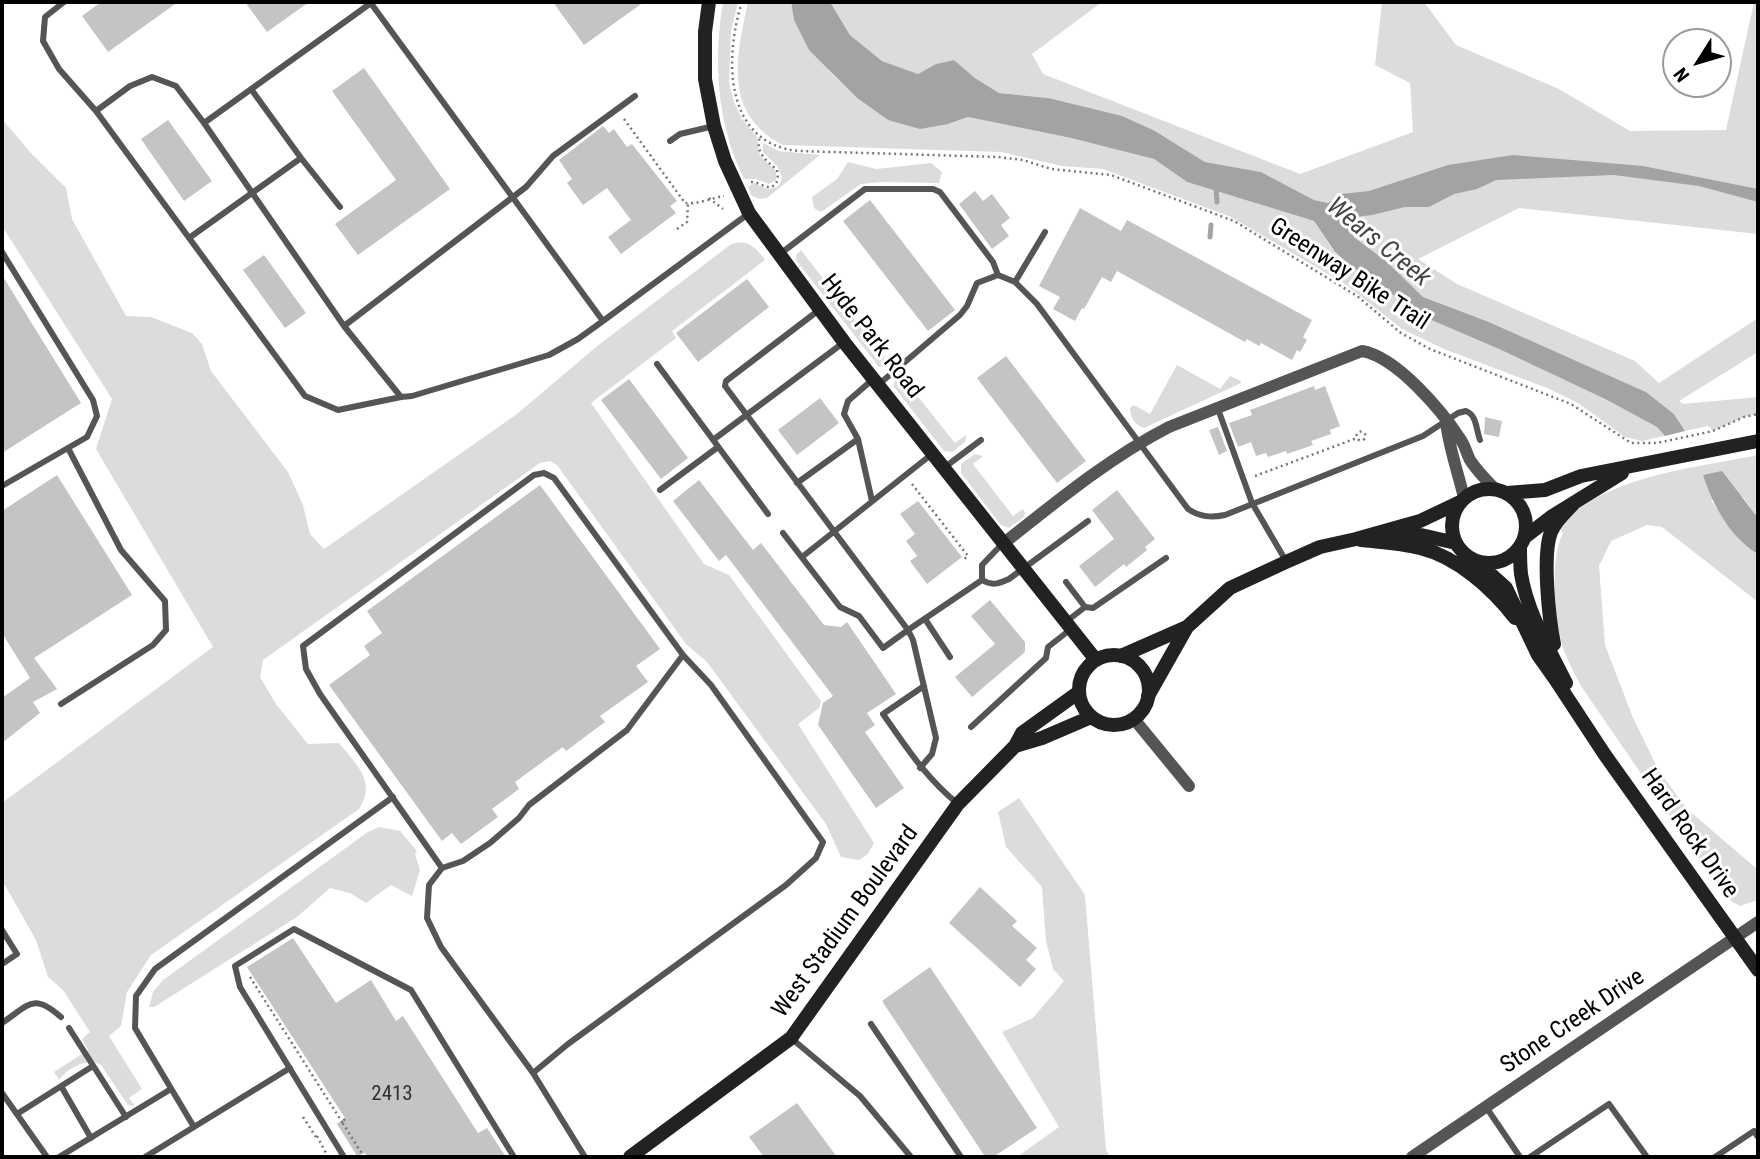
<!DOCTYPE html>
<html>
<head>
<meta charset="utf-8">
<style>
  body { margin:0 }
  #map { position:relative; width:1760px; height:1159px; overflow:hidden; background:#fff; font-family:"Roboto Condensed",sans-serif }
  canvas { display:block }
  .frame { position:absolute; inset:0; border:4px solid #000; pointer-events:none }
  .north { position:absolute; left:1662px; top:28px; width:70px; height:70px; box-sizing:border-box; background:#fff; border:2px solid #999; border-radius:50%; rotate:233deg; font-size:19px; font-weight:700; line-height:28px; text-align:center; color:#000 }
  .north::after { content:''; display:block; margin:auto; width:24px; height:32px; background:#000; clip-path:polygon(50% 0,100% 100%,50% 72%,0 100%) }
</style>
</head>
<body>
<div id="map">
<canvas width="1760" height="1159"></canvas>
<div class="frame"></div>
<div class="north">N</div>
</div>
<script>
const c = document.querySelector('canvas').getContext('2d');
c.lineJoin = 'round';
function paint(path, color) { c.fillStyle = color; c.fill(path, 'evenodd'); }
function strokePath(path, color, width, dash) { c.strokeStyle = color; c.lineWidth = width; c.lineCap = dash ? 'butt' : 'round'; c.setLineDash(dash || []); c.stroke(path); }
function label(font, color, halo, rows, align = 'center') {
  c.font = font + ' "Roboto Condensed",sans-serif'; c.lineWidth = 6; c.setLineDash([]); c.textBaseline = 'middle'; c.strokeStyle = halo; c.fillStyle = color; for (const [text, x, y, turn = 0] of rows) {
    c.save(); c.translate(x, y); c.rotate((+turn || 0) * Math.PI / 180); c.textAlign = isNaN(turn) ? turn : align; if (halo) c.strokeText(text, 0, 0); c.fillText(text, 0, 0); c.restore();
  }
}
const green = new Path2D(`
  M723,2H738L731,31L729,83L734,102L742,119L757,137L760,156L776,171V180L769,184L756,179H744C717,124 713,62 723,2Z
  M748,2H791L794,20L831,73L857,98L888,120L948,124L968,117L1071,138L1154,159L1187,182L1314,221L1335,253L1353,268L1429,319L1499,349L1605,399L1657,427L1665,436L1642,441L1625,437L1578,403L1547,388L1444,349L1402,329L1345,284L1231,217L1103,169L1062,166L1001,152L783,145C723,114 736,58 748,2Z
  M830,2H1102L1032,54L1043,74L1300,174L1413,132L1410,83L1375,65L1382,2H1424L1456,45L1559,89L1630,131L1726,130L1754,2H1758V234L1519,208L1418,259L1457,284L1635,361L1659,383L1758,318V352L1679,401L1683,404L1758,397V414L1744,417L1713,431L1708,426L1685,431L1674,414L1646,392L1489,322L1423,297L1387,262L1354,237L1347,222L1348,217H1355L1328,203L1314,200L1261,172L1205,162L1155,131L1048,98L999,93L975,78L954,60L936,64L918,74L882,61L850,35Z
  M2,119L30,152L66,188L72,219L126,316L151,317L192,333L202,344L211,371L288,472L303,505L310,534L324,549L517,414L596,347L730,245C747,238 755,247 765,260L672,331L676,338L591,403L704,564L729,575L821,701L819,708L798,724L874,843L868,854L859,860L841,857L826,824L707,662L686,644L557,465L550,461L540,463L263,660L260,677L276,704L308,744L339,743C356,764 377,782 359,809L151,955L127,992L121,1026L109,1036L142,1089L129,1098L135,1106L128,1105L101,1065C87,1057 68,1068 59,1080L54,1072L88,1050L82,1039L90,1032L63,990L48,977L36,940L2,880V803L213,647L96,449L112,399L2,226Z
  M763,143L779,151L820,155L767,198L759,199L751,195L748,187L754,183C765,189 779,194 782,177L777,166L763,152Z
  M848,162L876,169L931,163L942,172L939,183L880,182L861,184L821,212L814,208L812,197L837,179Z
  M801,250L887,361L886,367H879L796,260V255Z
  M1177,365L1220,389L1230,376L1241,381V383L1144,428C1135,425 1130,417 1130,408L1134,405L1150,414Z
  M900,377L903,378L955,443L966,435L965,442L952,452L944,451L894,387V382Z
  M975,454L983,456L973,464L1013,516L1023,509L1025,513L1024,517L1009,528L1001,525L961,473V464Z
  M1758,455V518L1743,497L1711,500L1726,523L1758,554V602L1662,527L1647,525L1611,541L1599,566L1605,645L1633,718L1659,771L1687,809L1757,869L1758,900L1740,906L1731,901L1716,883L1581,686C1575,675 1569,663 1564,651C1555,624 1549,558 1563,533L1561,530C1565,524 1569,517 1574,513C1621,474 1700,467 1758,455Z
  M1019,798L1085,895L1106,1150L1111,1157H1021V1154L1059,1127L1002,1032L1033,1018L1064,981L1053,969L1046,941L1042,887L1006,847L998,812Z
  M379,827L400,831L417,851L415,854L420,870L412,896L391,885L366,903L350,893L330,888L297,917L154,1007H149L153,992L163,980L368,832Z`);
const water = new Path2D(`
  M791,2H830L850,35L882,61L918,74L936,64L954,60L975,78L999,93L1048,98L1122,116L1155,131L1205,162L1261,172L1314,200L1328,203L1342,194L1369,191L1448,165L1513,155L1643,166L1758,189V202L1699,186L1614,175L1496,180L1477,189L1454,194L1429,207H1405L1372,215L1348,218L1347,222L1354,237L1387,262L1423,297L1489,322L1646,392L1674,414L1685,431L1665,436L1657,427L1605,399L1499,349L1429,319L1353,268L1335,252L1314,221L1187,182L1154,159L1071,138L968,117L948,124L920,129L888,120L857,98L809,50L794,20Z
  M1722,471L1758,518V554C1730,537 1713,506 1703,475Z`);
const stream = new Path2D(`
  M1216,187L1217,202
  M1210,237L1211,225`);
const building = new Path2D(`
  M101,2H178L108,52L82,16Z
  M245,2H309L267,32Z
  M553,2H644L584,45Z
  M364,68L450,189L358,255L335,224L396,180L332,91Z
  M168,120L212,181L184,201L141,139Z
  M603,126L609,133L614,129L627,147L632,144L677,201L670,206L676,213L621,254L608,237L631,220L607,188L583,205L567,183L572,179L559,160Z
  M975,191L983,201L992,194L1010,218L1001,225L1009,236L992,249L959,204Z
  M870,200L955,310L928,331L843,221Z
  M1080,208L1121,231L1127,220L1312,320L1303,337L1307,340L1300,352L1297,350L1292,360L1261,343L1259,346L1247,339L1245,342L1117,271L1111,282L1102,277L1084,309L1082,308L1075,321L1053,309L1060,297L1039,286Z
  M264,255L306,313L285,328L243,270Z
  M2,275L81,403L2,453Z
  M747,279L769,307L698,362L676,333Z
  M1006,356L1086,461L1057,483L977,378Z
  M629,379L688,458L661,479L601,400Z
  M1314,386L1315,390L1325,386L1340,426L1330,430L1331,434L1311,441L1313,445L1287,454L1286,451L1268,457L1266,453L1256,456L1251,442L1238,447L1229,423L1252,415L1250,410Z
  M820,398L839,423L797,455L778,430Z
  M1485,417L1502,421L1499,437L1484,434Z
  M1218,427L1227,451L1219,455L1209,430Z
  M57,475L132,595L34,658L57,689L33,702L40,713L2,743V698L30,678L2,633V511Z
  M699,480L753,550L761,543L824,625L841,627L847,622L896,694L867,713L875,725L865,732L904,788L876,808L818,725L823,703L833,696L726,555L719,561L673,501Z
  M540,485L660,649L636,666L648,682L600,716L605,722L566,751L563,747L515,782L519,789L492,809L498,817L461,844L452,833L442,841L329,685L370,655L364,646L382,633L367,611Z
  M1117,490L1155,539L1145,547L1147,550L1126,567L1124,564L1095,587L1079,566L1114,539L1092,510Z
  M918,501L962,557L927,584L910,561L917,556L906,541L915,534L900,514Z
  M990,600L1025,642V652L972,697L955,677L995,644L971,616Z
  M980,887L1017,921L1012,926L1037,948L1026,960L1036,969L1020,987L949,923Z
  M293,938L336,1003L371,980L396,1021L403,1016L478,1133L487,1128L506,1157H368L365,1153L357,1156L337,1124L345,1118L247,967Z
  M930,967L1037,1128L993,1157H986L984,1155L882,1001Z
  M797,1103L837,1157H764L749,1137Z`);
const path = new Path2D(`
  M742,2C724,58 724,144 799,151L998,157L1023,160L1051,169L1111,175L1234,221L1357,296L1401,333L1430,349L1571,404L1631,443H1657L1713,431L1744,417L1758,414
  M624,119L685,203C695,205 712,198 724,196
  M751,182C762,182 772,195 778,179L777,170C766,160 755,153 760,136
  M709,198L723,209
  M677,229L687,222L688,203
  M1356.5 436a4.5 4.5 0 1 1 9 0a4.5 4.5 0 1 1-9 0Z
  M1255,476L1357,438
  M912,484L968,556L963,560
  M250,977L342,1122L338,1124
  M303,1117L316,1137
  M345,1119L342,1122L364,1157
  M317,1136L328,1157`);
const lane = new Path2D(`
  M64,2L45,17L43,41L59,69L96,111L130,86L152,77L176,86L204,123
  M370,2L603,321L748,214
  M371,3L204,123L344,326L513,197L526,187L553,156L635,96
  M96,111L305,396L338,410L401,397
  M670,141L680,134L714,126
  M301,158L340,207
  M189,238L301,158L251,89
  M2,252L93,400L97,416L87,437L2,486
  M780,254L865,189H933L940,192L993,262L998,275
  M1015,282L1045,232
  M819,310L726,381L725,386L908,630L982,580
  M344,326L401,397L412,396L549,355L578,339L603,321
  M657,364L768,514
  M872,380L848,401L844,414L858,439L872,501
  M878,385L960,315L967,306L977,283L998,275L1015,282L1037,304L1188,509C1200,517 1211,518 1225,515L1423,436L1458,413L1466,411C1477,415 1476,430 1480,440
  M1218,409L1252,503L1286,561
  M713,440L843,343
  M945,467L981,440
  M797,483L858,439
  M660,490L718,447
  M783,533L840,607L859,616L883,648L908,630L913,640L936,738L932,754L920,768
  M1003,543L982,565V580C992,586 998,584 1009,579L1088,521
  M802,557L932,454
  M1066,582L1085,607L1093,608L1166,558
  M925,619L950,657
  M1067,621L1085,607
  M924,686L883,714C906,747 926,778 958,804
  M61,704L153,645L166,630L165,601L121,550L68,448
  M971,727L1046,658L1048,647L1071,629
  M442,868L320,694L306,669L303,646L534,475L544,473L554,478L683,655L711,685L823,842L816,858L786,885L568,1044L533,1073
  M2,930L17,954L2,964
  M2,1023C29,1005 33,992 61,1017
  M871,1024L961,1157
  M69,1028L126,1117
  M791,1038L860,1096L911,1157
  M61,1086L91,1138
  M2,1093L47,1157
  M1486,1107L1520,1157
  M17,1114L93,1066
  M194,1127L135,1028L136,996L155,969L393,797
  M59,1157L171,1089
  M145,1157L290,1068
  M344,1157L240,987L235,966L294,929L411,990L514,1157
  M585,1157L533,1073L441,947L427,918L429,885L442,868L463,861L490,843L519,818L529,805L627,730L683,655
  M1530,1157L1609,1104L1647,1157
  M1715,1157L1754,1131L1758,1137`);
const street = new Path2D(`
  M1446,422C1449,448 1458,472 1464,498
  M1004,543C1057,501 1109,458 1169,427L1362,351C1397,357 1442,411 1461,440C1465,446 1467,454 1470,460C1477,471 1486,480 1495,489
  M1134,719L1189,786
  M1412,1157L1758,922`);
const secondary = new Path2D(`
  M709,2L705,32V79L714,126L725,161L749,213L844,342L1096,660
  M1452 526a37 37 0 1 1 74 0a37 37 0 1 1-74 0Z
  M1507,493L1545,490L1581,476L1758,441
  M1389,537L1421,535L1456,543
  M1525,537L1551,517L1622,473
  M1361,540C1380,542 1401,543 1420,548C1457,557 1492,588 1515,618
  M1520,546C1520,555 1520,565 1521,574C1527,612 1549,649 1566,683
  M1476,561L1506,588L1538,655L1555,679L1605,755L1758,970
  M1554,644C1549,619 1542,555 1551,532C1556,520 1567,511 1575,502
  M1079 690a35 35 0 1 1 70 0a35 35 0 1 1-70 0Z
  M1121,656L1187,627L1230,588L1286,562L1320,547L1356,539L1420,521L1460,502
  M1148,696L1187,627
  M1015,746L1042,738L1091,717
  M630,1157L791,1038L958,804L1015,746L1022,733L1079,692`);
const numberNames = [
  ["2413",392,1095]
];
const streetNames = [
  ["Greenway Bike Trail",1349,275,33],
  ["Hyde Park Road",871,337,52],
  ["Hard Rock Drive",1689,834,55],
  ["West Stadium Boulevard",846,922,-54],
  ["Stone Creek Drive",1573,1022,-34]
];
const waterNames = [
  ["Wears Creek",1378,243,39]
];
paint(green, '#dcdcdc');
paint(water, '#a3a3a3');
strokePath(stream, '#a3a3a3', 5);
paint(building, '#c4c4c4');
strokePath(path, '#777', 2.5, [2, 3.5]);
strokePath(lane, '#555', 6);
strokePath(street, '#555', 12);
strokePath(secondary, '#222', 14);
label('21px', '#313131', null, numberNames);
label('24px', '#000', '#fff', streetNames);
label('italic 26px', '#444', '#fff', waterNames);
</script>
</body>
</html>
